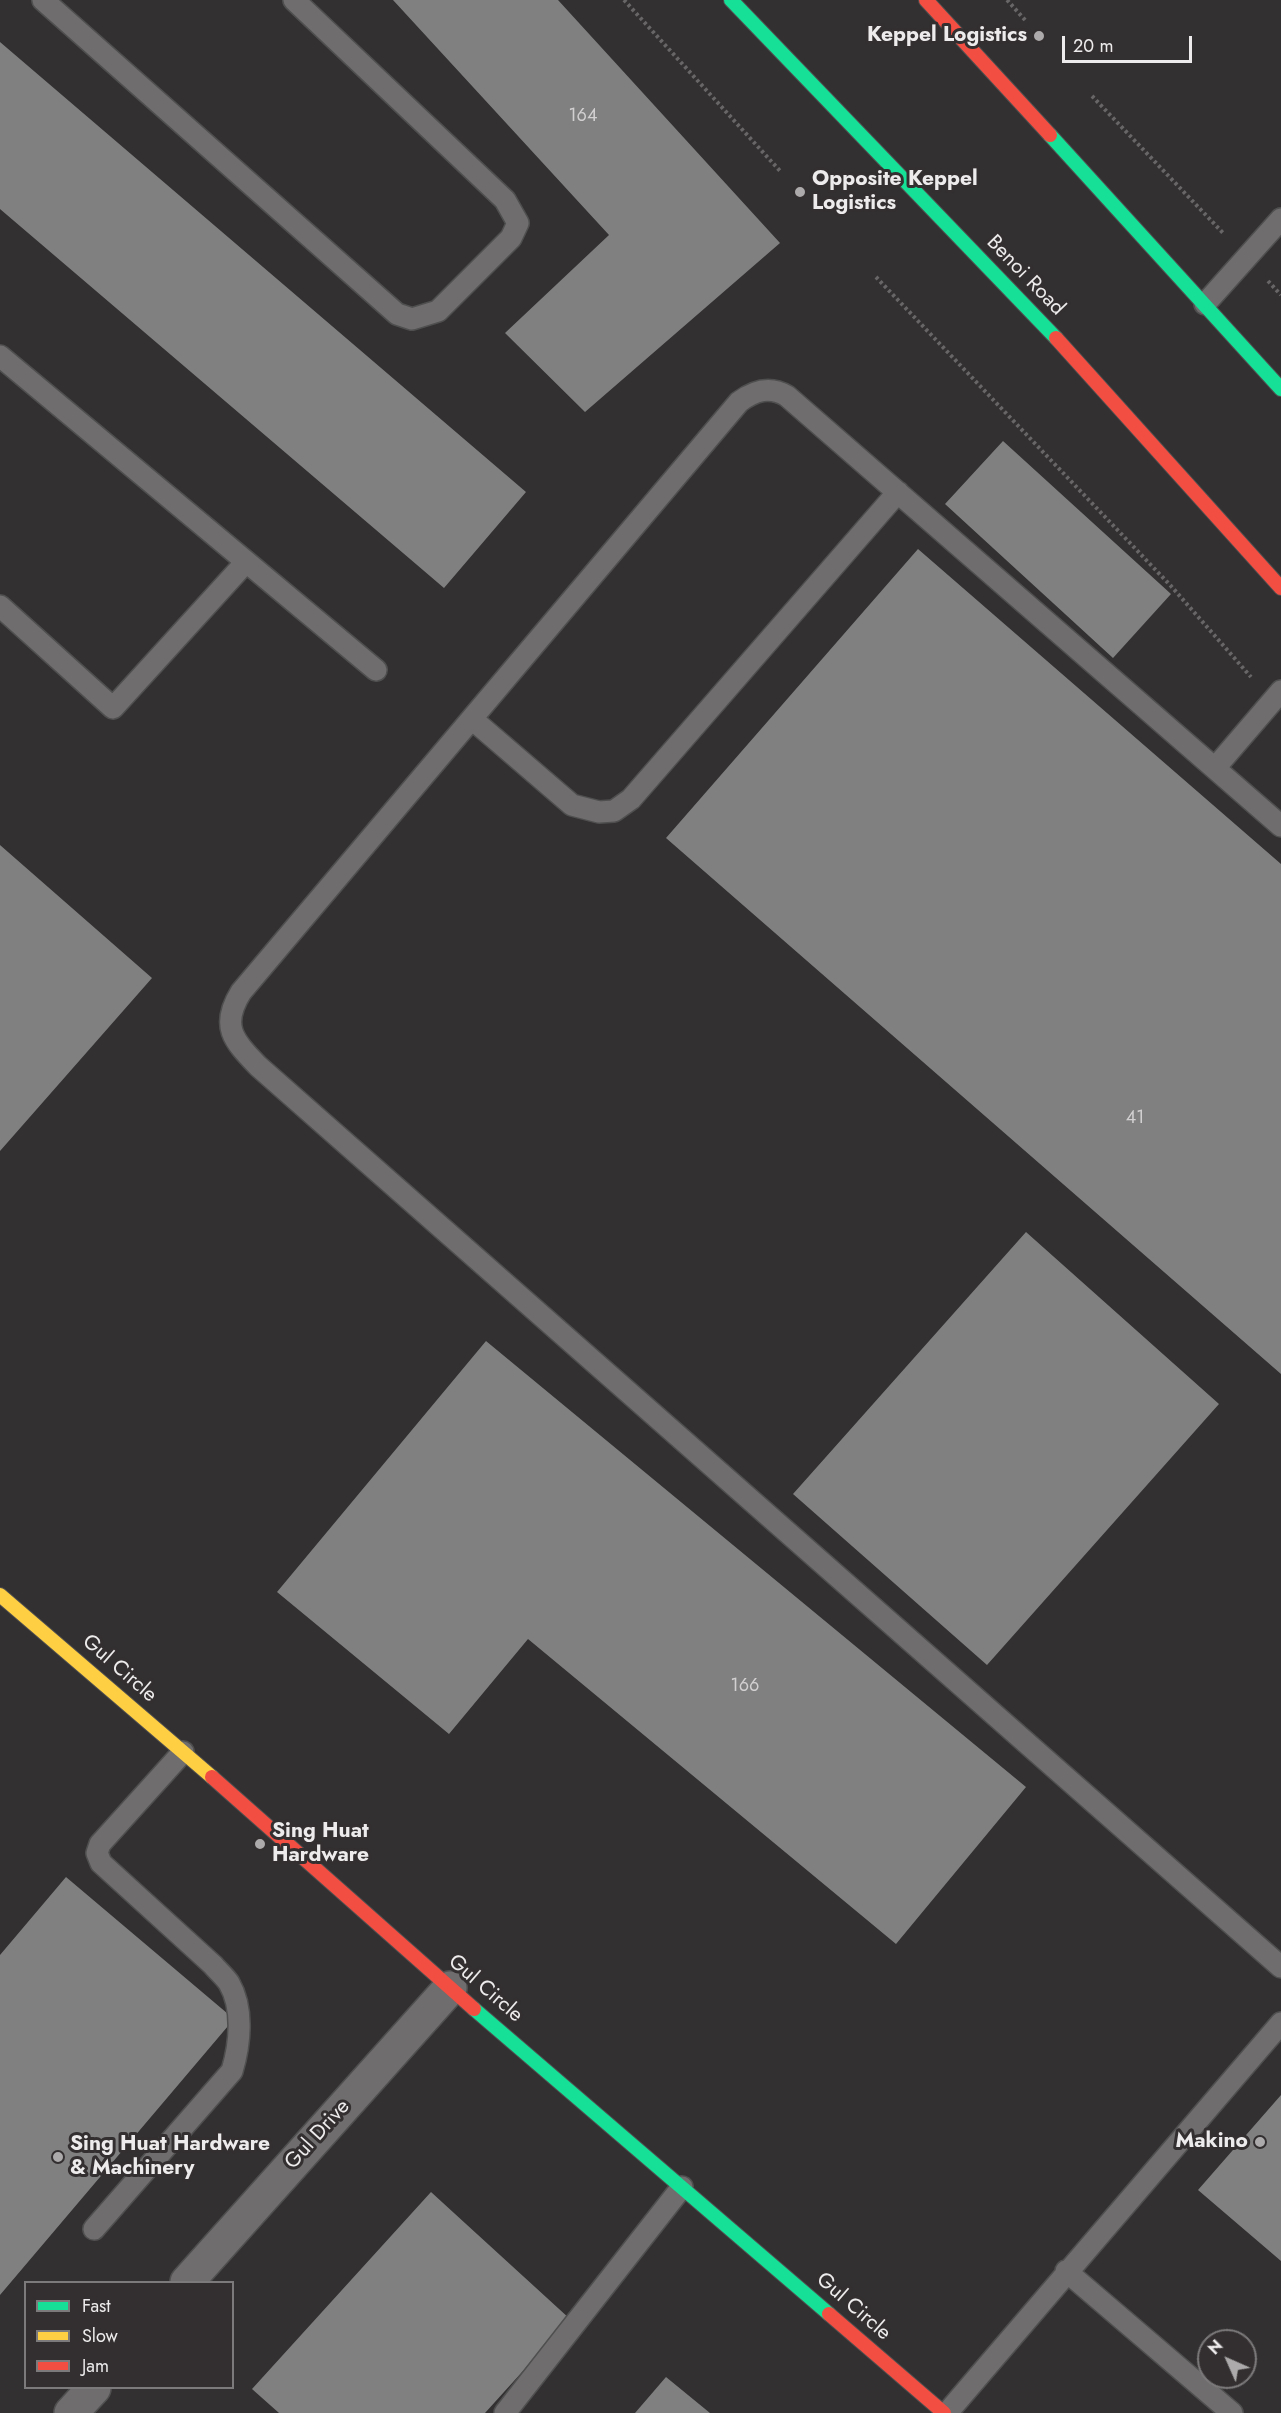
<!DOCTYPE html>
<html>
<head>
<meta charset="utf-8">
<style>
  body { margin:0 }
  #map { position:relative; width:1281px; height:2413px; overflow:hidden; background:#323031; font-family:Jost,sans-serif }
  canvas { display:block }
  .legend { position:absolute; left:24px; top:2281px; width:210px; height:108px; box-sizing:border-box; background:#332f30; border:2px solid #7d7a7b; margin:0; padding:8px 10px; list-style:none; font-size:18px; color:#edebeb }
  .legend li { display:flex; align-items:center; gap:12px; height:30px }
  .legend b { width:30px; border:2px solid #7d7a7b }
  .north { position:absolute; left:1197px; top:2329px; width:60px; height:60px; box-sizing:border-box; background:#332f30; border:2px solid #7d7a7b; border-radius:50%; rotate:315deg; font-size:16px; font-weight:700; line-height:24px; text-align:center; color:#edebeb }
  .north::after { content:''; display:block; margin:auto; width:21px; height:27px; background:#acaaaa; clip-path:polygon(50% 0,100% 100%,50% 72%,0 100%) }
  .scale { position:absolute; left:1062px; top:36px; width:130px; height:27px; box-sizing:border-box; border:3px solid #edebeb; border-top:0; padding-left:8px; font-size:18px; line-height:21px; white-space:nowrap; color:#edebeb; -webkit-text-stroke:4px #332f30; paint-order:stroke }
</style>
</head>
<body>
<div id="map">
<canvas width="1281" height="2413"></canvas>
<ul class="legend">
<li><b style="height:8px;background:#16e098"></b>Fast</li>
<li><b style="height:8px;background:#ffcf43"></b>Slow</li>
<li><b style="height:8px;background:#f24e42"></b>Jam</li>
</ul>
<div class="north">N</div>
<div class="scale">20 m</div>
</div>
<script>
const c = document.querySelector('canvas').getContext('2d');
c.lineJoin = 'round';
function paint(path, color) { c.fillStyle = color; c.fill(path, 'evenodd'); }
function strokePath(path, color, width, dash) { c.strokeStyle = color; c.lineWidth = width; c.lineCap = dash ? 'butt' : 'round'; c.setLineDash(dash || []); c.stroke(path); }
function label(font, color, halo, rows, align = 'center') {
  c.font = font + ' Jost,sans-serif'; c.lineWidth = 6; c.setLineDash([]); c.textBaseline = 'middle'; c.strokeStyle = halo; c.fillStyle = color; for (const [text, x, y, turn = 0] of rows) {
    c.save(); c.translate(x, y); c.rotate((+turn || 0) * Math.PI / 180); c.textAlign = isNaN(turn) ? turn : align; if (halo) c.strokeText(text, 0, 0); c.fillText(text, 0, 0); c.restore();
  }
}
const building = new Path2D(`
  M393,0H558L780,243L585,412L505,333L609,235Z
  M0,42L526,492L444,588L0,209Z
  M1003,441L1171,594L1113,658L945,504Z
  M918,549L1281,864V1374L666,838Z
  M0,845L152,978L0,1151Z
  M1026,1232L1219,1404L987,1665L793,1494Z
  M486,1341L1026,1787L896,1944L528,1639L449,1734L277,1592Z
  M66,1877L234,2019L0,2295V1955Z
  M1281,2095V2261L1198,2190Z
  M431,2192L570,2319L485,2413H279L252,2389Z
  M666,2377L710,2413H635Z`);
const path = new Path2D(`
  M624,0L781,172
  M1007,0L1026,21
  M1092,96L1224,234
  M876,277L1171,586L1251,677
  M1268,281L1281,295`);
const lane = new Path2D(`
  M43,0L397,314L412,319L438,311L511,238L518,223L505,200L294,0
  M1205,304L1281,219
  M0,356L376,670
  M0,606L113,708L246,562
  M472,719L572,805L599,812L614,811L631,799L898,492
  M1215,768L1281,691
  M1281,826L787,396C770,386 755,390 739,402L241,992C220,1026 233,1040 258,1066L1281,1967
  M94,2229L232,2071C240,2044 244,2009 229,1983C225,1977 218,1971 213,1965L101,1863L97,1853L100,1844L183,1752
  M1066,2271L1232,2413
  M505,2413L682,2187
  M947,2413L1281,2023`);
const street = new Path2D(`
  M187,2282L450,1988
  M71,2413L94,2388`);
const fast = new Path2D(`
  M731,0L1056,338
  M1050,135L1281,389
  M474,2009L829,2314`);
const slow = new Path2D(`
  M0,1595L212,1777`);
const jam = new Path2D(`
  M926,0L1050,135
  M1056,338L1281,588
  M212,1777L474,2009
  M829,2314L944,2413`);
const markers = [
  [1039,36,6,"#acaaaa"],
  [800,192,6,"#acaaaa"],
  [260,1844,6,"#acaaaa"],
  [1260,2142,6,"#acaaaa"],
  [58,2157,6,"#acaaaa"]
];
const numberNames = [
  ["164",583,117],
  ["41",1135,1119],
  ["166",745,1687]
];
const poiNames = [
  ["Keppel Logistics",1027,36,"right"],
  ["Opposite Keppel",812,180],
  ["Logistics",812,204],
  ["Sing Huat",272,1832],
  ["Hardware",272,1856],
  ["Makino",1248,2142,"right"],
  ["Sing Huat Hardware",70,2145],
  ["& Machinery",70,2169]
];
const streetNames = [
  ["Benoi Road",1025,276,46],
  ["Gul Circle",119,1669,41],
  ["Gul Circle",485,1989,41],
  ["Gul Drive",318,2135,-48],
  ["Gul Circle",853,2307,41]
];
paint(building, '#818080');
strokePath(lane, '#504f4f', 24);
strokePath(street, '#504f4f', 36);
strokePath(fast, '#504f4f', 16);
strokePath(slow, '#504f4f', 16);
strokePath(jam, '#504f4f', 16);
strokePath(path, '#686667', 4, [3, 3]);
strokePath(lane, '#6f6d6d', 21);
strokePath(street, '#6f6d6d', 33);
strokePath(fast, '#16e098', 14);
strokePath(slow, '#ffcf43', 14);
strokePath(jam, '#f24e42', 14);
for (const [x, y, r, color] of markers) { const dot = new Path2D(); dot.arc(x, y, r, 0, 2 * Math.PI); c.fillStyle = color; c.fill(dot); strokePath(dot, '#332f30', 2); }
label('18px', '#d2d0d0', null, numberNames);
label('bold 21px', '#edebeb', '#332f30', poiNames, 'left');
label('21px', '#edebeb', '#332f30', streetNames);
</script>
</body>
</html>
